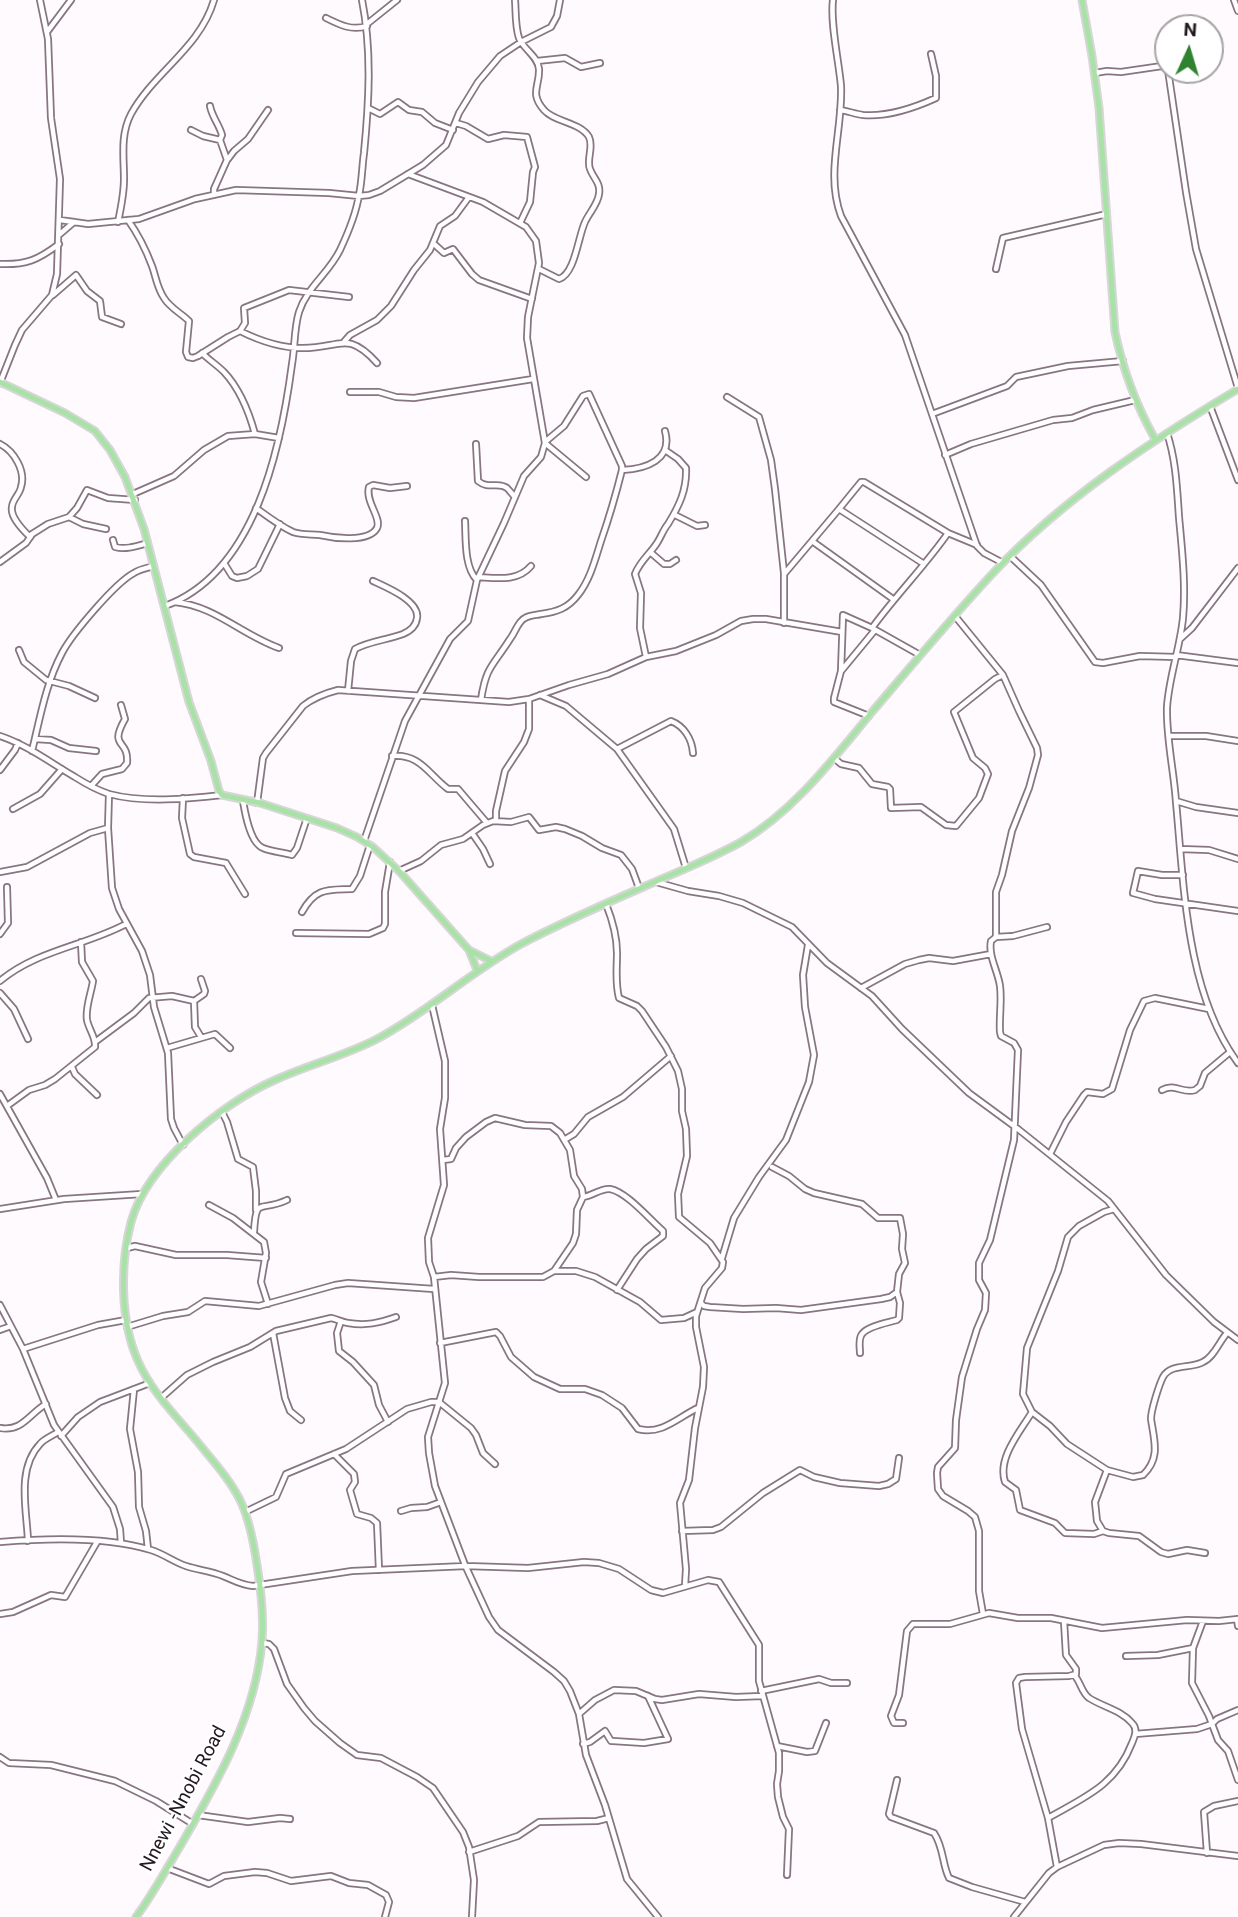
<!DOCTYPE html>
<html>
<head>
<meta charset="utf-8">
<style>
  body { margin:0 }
  #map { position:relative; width:1238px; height:1917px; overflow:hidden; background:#fefafd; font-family:Roboto,sans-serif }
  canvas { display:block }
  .north { position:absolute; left:1154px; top:14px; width:70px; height:70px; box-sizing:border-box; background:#fff; border:2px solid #a6a3a5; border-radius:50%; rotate:4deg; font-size:19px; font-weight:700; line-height:28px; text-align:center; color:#211a1f }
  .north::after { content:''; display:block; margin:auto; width:24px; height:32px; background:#2f822f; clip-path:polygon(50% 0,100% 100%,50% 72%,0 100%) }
</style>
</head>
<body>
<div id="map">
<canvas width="1238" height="1917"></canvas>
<div class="north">N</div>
</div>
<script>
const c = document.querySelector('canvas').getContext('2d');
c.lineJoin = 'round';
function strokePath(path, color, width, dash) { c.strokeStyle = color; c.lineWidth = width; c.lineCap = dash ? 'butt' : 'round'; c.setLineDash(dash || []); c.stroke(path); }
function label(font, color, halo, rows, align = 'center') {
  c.font = font + ' Roboto,sans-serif'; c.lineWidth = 5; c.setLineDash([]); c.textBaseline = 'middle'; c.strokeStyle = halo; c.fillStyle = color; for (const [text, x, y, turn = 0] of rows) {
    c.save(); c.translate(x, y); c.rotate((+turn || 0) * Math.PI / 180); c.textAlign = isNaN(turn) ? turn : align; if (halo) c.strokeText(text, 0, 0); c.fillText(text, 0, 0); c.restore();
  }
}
const minor = new Path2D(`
  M515,0C516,12 515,26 519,38C523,49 538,56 539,69C540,86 529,93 544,110C554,122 580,122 589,137C594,147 586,160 590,169C593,178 601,183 599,194C598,204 589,213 585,222C578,237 575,274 559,279L539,269
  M833,0C830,23 839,62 841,86C843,130 825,173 841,216L905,335L977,546L984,553L1003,563
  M1234,0L1238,11
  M326,18C340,25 352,31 367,26
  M367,24L397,0
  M47,32L71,0
  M537,61L565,58L581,67L600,63
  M1168,70L1186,192L1196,249L1238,388
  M1095,73L1107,71L1121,72L1162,66L1168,70
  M210,106C212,117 219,124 222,135L220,140L227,160L214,189V194
  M368,108L380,114L398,102L409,110L422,112L435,123L453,130
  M840,110C848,111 855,114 863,115C887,117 914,108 936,98V76L931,54
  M456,123L466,126L488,139L504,135L527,137L535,167L533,172L530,202L520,223
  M191,130L203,136L220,140
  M228,159L234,151L248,139L268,110
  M60,220L88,224L139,219L195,199L236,190L329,193L359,196L369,195L380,191L423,165L446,145L459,113L478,82L500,56L521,42L551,27L557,16L560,0
  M128,220C138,234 146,250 152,266C156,277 157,288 164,298C170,308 181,313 189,321L186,352L188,357L193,358L198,356L228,337L240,331C260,341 281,348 303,348C341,348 347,330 377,363
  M118,222C121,208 124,193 124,179C124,157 120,135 131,114C154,72 200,48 214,0
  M60,234L74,222
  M433,243L444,253L453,249L472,274L479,280L532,299
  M0,264C26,265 38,260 59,244
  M996,269L1003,238L1107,214
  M53,295L76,275L87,291L100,301L102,317L121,324
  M240,331L245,323L244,308L289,290L349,297
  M343,343L350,335L377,320L391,306L414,270L430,250L440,226L455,216L469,197
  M202,353C209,360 217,365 224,372C240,389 249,412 255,434
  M0,383L15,345L22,330L52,295L57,274L60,179L51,118L48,39L40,0
  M350,392H379L396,397L414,398L533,379
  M727,397L759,417L771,460L775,489L784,573V623
  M1210,406L1238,480
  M932,414L1007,386L1016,377L1068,366L1123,361
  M1167,433C1176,460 1177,488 1179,517C1182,550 1186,584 1183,618C1180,648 1169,677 1167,707C1166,738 1174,771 1176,802C1184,886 1186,993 1238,1063
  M545,443L586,477
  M0,444C14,451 26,471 21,487C20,494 12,500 12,507C10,517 23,530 29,536L48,524L69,517L77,508L87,490L108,498L135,500
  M476,444L478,481C489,490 498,481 507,488C510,491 512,494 515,497
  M945,455L971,444L1053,420L1072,418L1093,410L1135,400
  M622,470C646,469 673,460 665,431
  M133,494L174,476L204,450L228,436L255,434L279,438
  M256,508C267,516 280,526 293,532C301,535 311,534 320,535C333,538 369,543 377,528C382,518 365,502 369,487L373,485L390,488L407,486
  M839,509L861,482H864L948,533L977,545
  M675,515L697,526L705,525
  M69,517L83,524L106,529
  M465,521C466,538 464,568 477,580
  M113,540L115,547C126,550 137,546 148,543
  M812,541L893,599
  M650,552L664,564H670L676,560
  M1010,556L1041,585L1095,662L1103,663L1140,656L1176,657
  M0,562L26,543L31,536
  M224,563L232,576L237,578L247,576L258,569L280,524
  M785,573L839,509L924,564
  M478,577C496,578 518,582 531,566
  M175,602C215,606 242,635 279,648
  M165,606C255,573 281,448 292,364C295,347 294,328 299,312C307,287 329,273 340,250C348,233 356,214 359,195C362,182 362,167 364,153C369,103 372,50 362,0
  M955,616L1003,675L1019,711L1037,748L1038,755L1029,788L1012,831L1002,875L996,892V937L991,941C988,956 998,971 1000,986C1002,1001 999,1016 1000,1032L1001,1036L1014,1043L1018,1050L1014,1140L990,1240L979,1263V1280L986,1293L985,1310L977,1329L962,1377L956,1420L955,1448L938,1467L937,1473L938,1489L943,1496L968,1511L975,1517L979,1531V1591L983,1614
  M872,628C896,595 925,566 948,533
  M1180,639L1192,628L1238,568
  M19,650L24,662L46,680L69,686L95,698
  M1176,655L1238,663
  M646,657L640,628L641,593L635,574C640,561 650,554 657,543C661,537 663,530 668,524C679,506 687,490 686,468L678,459L665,450
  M842,670L875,630
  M348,691L351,661L355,649C370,641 387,640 403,634C410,631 416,627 417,618C420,601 386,587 373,581
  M540,695L566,706L617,749L674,829L686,868
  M481,700C486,666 493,666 510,639C515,633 518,621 525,618C530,615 537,615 541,614C557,612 568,608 578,595C590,580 595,560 601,541C609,518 616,494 622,470V466L589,394L583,396L564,426L545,442
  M869,716L834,702V698L841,671L843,615L872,628L920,655
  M0,736C27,745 51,763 75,777C86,784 97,790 109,794C143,803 188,799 222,795
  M1169,736H1206L1238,741
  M35,739L51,740L69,748L96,751
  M617,749L671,721C684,726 692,739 693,753
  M32,751C40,718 46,683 62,653C72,634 115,583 134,573C140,569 147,568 154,566
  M392,756C421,754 428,774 448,789H458L487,823
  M834,758L841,764L859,768L872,784L888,787L890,789L891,808L921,807L946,825L956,826L979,798L988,774L985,768L973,758L954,712L995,679L1003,675
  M0,770L15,750L18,743
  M91,786L102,774L122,769L127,763C129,738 108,749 125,719L121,705
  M109,794L108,828L112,888L119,909L142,951L150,975L154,1007L168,1053L171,1119L174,1128L183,1145
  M183,798L182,818L190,854L194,857L226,863L245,894
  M243,801C245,813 250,843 263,848C272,852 283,852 292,855L297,848L307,818
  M1176,801L1196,807L1238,813
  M257,803L263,758L266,753L303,706C313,698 326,693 338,690L509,702L529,699L569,685L608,674L646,657L676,651L716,635L741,621L753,619H766L842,632
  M13,809L40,794L62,769
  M496,821V811L505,771L524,742L529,729V699
  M472,833L483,849L490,864
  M364,841L405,721L450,639L468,621L477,580L504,523L524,476L541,457L545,443L527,338L528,317L539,263L536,241L526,227L483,202L408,174
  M1180,849L1209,850L1238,859
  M399,871L421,861L441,845L463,839L483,825L493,821L511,822L529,817L539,830L556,827L565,829L582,836L602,848L621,855L632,869L639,888
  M0,872L27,867L90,833L108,828
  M1183,875H1162L1138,871L1133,893L1155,899L1238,911
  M656,882L688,891L719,896L743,903L792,927L827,963L872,996L902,1029L969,1093L1018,1129L1108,1201L1166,1275L1214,1322L1238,1340
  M606,904C612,919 617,937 617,953C617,968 615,983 619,998L637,1006L642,1011L666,1047L678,1071L682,1089V1111L686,1129L687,1156L678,1194L679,1217L710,1243L723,1262L722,1268L705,1288L696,1316V1327L704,1367L703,1387L695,1428L689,1480L680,1503L686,1569L685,1586
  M302,912C316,887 328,890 352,889L360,876L370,845
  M296,933L369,934L383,928L385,924V892L390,862
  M0,934L8,923L7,887
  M996,937L1013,936L1047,927
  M0,981C37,950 85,946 126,924
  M861,988L905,964L919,960L929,958L953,961L991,954
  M0,993L14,1009L28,1039
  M194,1001L195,1027L201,1037
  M432,1005L445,1061V1098L440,1129L444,1185L428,1238L429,1262L434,1277L445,1383L428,1437L429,1453L435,1486L465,1565L489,1617L498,1630L554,1672L564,1681L570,1691L579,1714L586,1755L605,1805L627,1879L658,1917
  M95,1042L134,1013L149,998L172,996L194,1001L204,994L205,991L201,979
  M167,1048L215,1034L230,1048
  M72,1067L75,1074L97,1095
  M1162,1090C1175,1083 1183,1094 1195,1090L1200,1086L1205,1073L1230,1052
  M0,1094L47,1178L56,1200
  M7,1106L29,1090L45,1085L55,1079L95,1047C96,1037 89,1030 87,1020C85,1008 91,994 93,981L82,962L81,942
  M222,1112L227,1122L238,1159L253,1167L256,1191V1210
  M564,1140L574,1134L588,1117L623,1097L671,1056
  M1050,1154L1066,1122L1084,1095L1087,1092L1103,1094L1112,1089L1130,1030L1144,1001L1155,998L1209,1009
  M583,1197C592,1196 601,1188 610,1189C627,1192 650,1220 663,1231V1236L646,1249L637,1259L617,1290
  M209,1205L233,1218L264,1242L266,1253L261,1282L268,1304
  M0,1209L64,1199L142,1194
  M1114,1209L1104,1212L1079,1226L1068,1237L1058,1271L1027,1348L1023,1394L1032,1412L1050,1426L1067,1444L1107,1470L1133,1477L1143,1475C1161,1458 1154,1440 1151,1419C1151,1410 1159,1385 1163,1377C1171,1363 1191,1369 1203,1362C1214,1357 1219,1342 1227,1333
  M254,1232C256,1195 260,1213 287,1200
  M127,1248L135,1246L176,1255H227L266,1258
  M722,1258L734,1218L759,1177L786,1140L809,1082L814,1055L805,1007L803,975L808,945
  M554,1271H576L595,1277L640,1302L661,1320L684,1318L697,1312
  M434,1277L451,1275L479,1277H543L554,1271L573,1243L576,1234L577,1210L583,1197L582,1189L574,1176L570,1150L560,1133L551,1126L525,1125L495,1118L486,1122L466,1137L456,1148L451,1159L443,1160
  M701,1303L704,1306L710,1307L743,1309L776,1308L801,1310L881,1299L890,1297L897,1292L899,1274L905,1263L902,1249L903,1234L900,1218H878L862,1204L814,1193L805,1189L789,1176L772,1167
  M0,1305L23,1349L54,1425L113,1507L120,1529L121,1543
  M341,1321L337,1333L339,1351L353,1362L374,1385L379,1405L388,1422
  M127,1327L163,1316L188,1312L205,1301L259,1306L335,1285L348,1283L434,1289
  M0,1330L11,1326
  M273,1333L285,1398L290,1411L301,1420
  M440,1343L496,1332L500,1336L511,1357L534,1377L560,1389H585L602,1395L622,1408L638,1429C663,1435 678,1417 698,1408
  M23,1349L98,1325L126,1320
  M860,1353C860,1347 858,1339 862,1334C868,1326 887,1323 897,1320L899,1318L900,1303L897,1292
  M134,1389L130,1429L138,1472L139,1507L146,1531L148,1549
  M161,1398L187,1375L213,1362L250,1347L276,1331L331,1318C337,1319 341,1322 348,1323C366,1326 379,1323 396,1317
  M1032,1412C1020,1432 997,1458 1005,1482L1016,1490L1020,1510L1055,1523L1065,1533L1094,1534L1103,1531
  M0,1428C22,1432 29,1414 46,1404
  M61,1436L78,1417L100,1402L150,1383
  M334,1454L354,1474L355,1482L350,1490L357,1514L371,1518L377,1523L379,1570
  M1107,1470L1095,1502L1097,1521L1103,1531L1109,1533L1139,1536L1161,1552L1168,1554L1187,1550L1205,1553
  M401,1511L411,1508L427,1507L441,1502
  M245,1512L276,1497L286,1474L346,1449L407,1409L431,1402H439L471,1428L476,1435L483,1453L495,1464
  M682,1531L713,1530L721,1527L763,1493L800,1470L814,1477L840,1483L879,1486L888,1484L896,1479L899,1458
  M28,1541C27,1511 16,1469 40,1444C44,1439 52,1436 58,1432
  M0,1542C47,1538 106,1536 151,1550C164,1554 174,1562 186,1566C198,1570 211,1571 223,1576C233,1580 241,1585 253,1586L352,1571L466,1566L528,1568L584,1562L599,1563L619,1569L651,1590L663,1593L708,1580L719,1582L759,1645V1681L779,1753V1771L777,1784L778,1797L783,1817L789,1829L787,1875
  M0,1614L13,1612L51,1595L65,1597L97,1542
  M1237,1619L1238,1626
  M1203,1621L1193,1648L1192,1683L1209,1716L1218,1740L1228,1751L1238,1780
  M262,1643L269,1644L274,1649L287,1684L304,1708L315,1721L340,1743L357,1755L381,1758L417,1777L433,1788L463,1832L469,1847L474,1880L472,1917
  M1126,1656L1158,1655L1193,1648
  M761,1691L819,1679L831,1683H847
  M579,1714L595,1700L614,1690L636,1691L655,1699L662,1700L699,1694L736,1697L762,1696
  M903,1723H894L891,1716L899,1695L907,1631L913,1624H950L989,1613L1018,1618H1051L1102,1628L1187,1620L1219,1621L1238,1619
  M1135,1734L1197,1729L1212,1724L1217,1719L1238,1710
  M583,1744L590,1742L605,1731L611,1741H613L644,1743L668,1739L648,1696
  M777,1746L807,1752L815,1751L826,1723
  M0,1757L9,1763L51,1765L115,1781L156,1801L193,1824
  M897,1780L889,1814L891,1817L934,1833C944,1848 942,1864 949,1878L972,1887L1025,1902
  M198,1815L248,1822L280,1818L290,1819
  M1048,1818C1085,1797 1116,1785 1132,1743C1135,1736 1138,1729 1132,1723C1121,1710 1103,1707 1089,1698C1081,1692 1081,1682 1074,1675
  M469,1852L518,1836L539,1822L597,1821L609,1818
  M1207,1853L1204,1812L1214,1806L1238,1801
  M1057,1867L1048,1818L1022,1729L1016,1683L1019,1678L1025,1677L1069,1676L1076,1674V1669L1066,1655L1064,1621
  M167,1868L209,1884L224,1876L255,1872L267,1873L291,1881L331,1876L349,1883L368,1885L386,1895L389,1902L385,1917
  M1014,1917L1049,1873L1057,1867L1104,1845L1119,1843L1141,1844L1238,1856`);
const major = new Path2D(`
  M1082,0L1092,56L1099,108L1115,332C1123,370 1136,405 1155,439
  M0,382L65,413L95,431L110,450L125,477L144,529L189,702L211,761L219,791L222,795L260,803L337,828L357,837L373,847L399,871L469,950L477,970
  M469,950L491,961
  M136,1917C153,1894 167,1868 182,1843C218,1781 256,1714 262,1641C264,1616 261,1590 257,1565C254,1544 250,1522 241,1502C230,1479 212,1460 196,1440C175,1415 151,1391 138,1361C120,1321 120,1264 131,1222C147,1164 222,1103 275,1080C308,1065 344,1056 377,1039C428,1012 471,971 523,943C561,923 602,905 641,888C674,873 709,860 741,842C794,811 833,759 872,712C912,665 952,617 994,572C1064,498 1151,441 1238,389`);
const streetNames = [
  ["Nnewi -Nnobi Road",184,1799,-62]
];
strokePath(minor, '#887581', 8);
strokePath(major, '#d7d6d7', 9);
strokePath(minor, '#fff', 4.5);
strokePath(major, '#a9e2a7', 5);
label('19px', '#211a1f', '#fff', streetNames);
</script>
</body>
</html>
